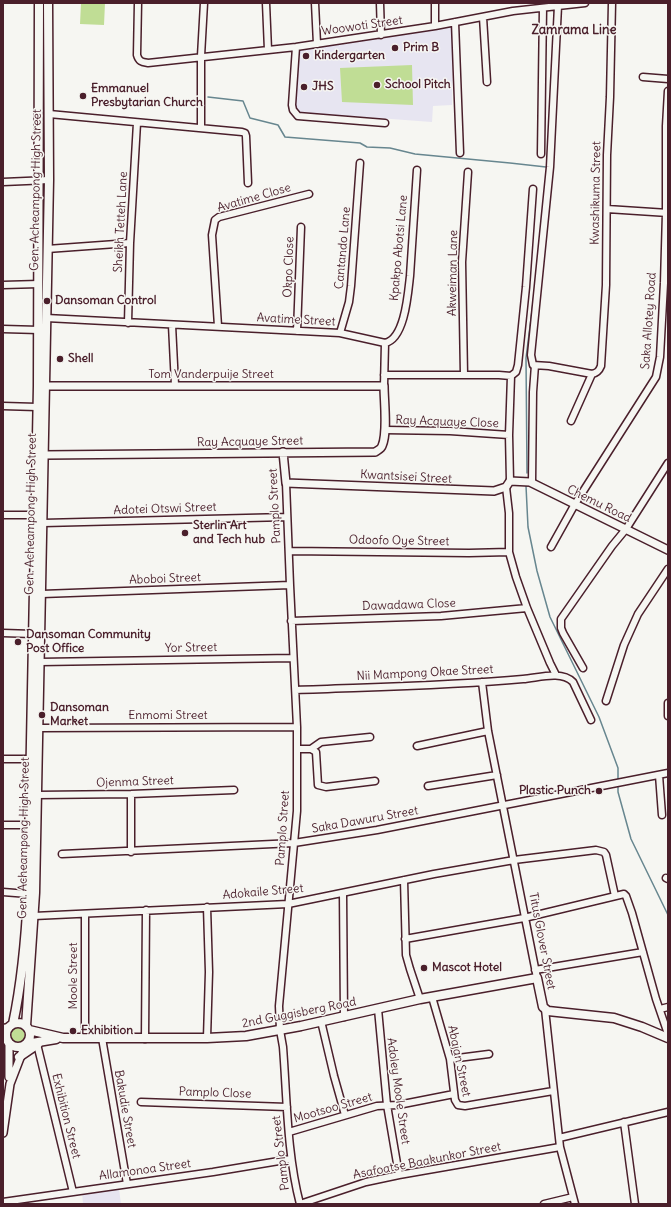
<!DOCTYPE html>
<html>
<head>
<meta charset="utf-8">
<style>
  body { margin:0 }
  #map { position:relative; width:671px; height:1207px; overflow:hidden; background:#f6f6f2; font-family:Delius,sans-serif }
  canvas { display:block }
  .frame { position:absolute; inset:0; border:4px solid #4a1f2b; pointer-events:none }
</style>
</head>
<body>
<div id="map">
<canvas width="671" height="1207"></canvas>
<div class="frame"></div>
</div>
<script>
const c = document.querySelector('canvas').getContext('2d');
c.lineJoin = 'round';
function paint(path, color) { c.fillStyle = color; c.fill(path, 'evenodd'); }
function strokePath(path, color, width, dash) { c.strokeStyle = color; c.lineWidth = width; c.lineCap = dash ? 'butt' : 'round'; c.setLineDash(dash || []); c.stroke(path); }
function label(font, color, halo, rows, align = 'center') {
  c.font = font + ' Delius,sans-serif'; c.lineWidth = 3; c.setLineDash([]); c.textBaseline = 'middle'; c.strokeStyle = halo; c.fillStyle = color; for (const [text, x, y, turn = 0] of rows) {
    c.save(); c.translate(x, y); c.rotate((+turn || 0) * Math.PI / 180); c.textAlign = isNaN(turn) ? turn : align; if (halo) c.strokeText(text, 0, 0); c.fillText(text, 0, 0); c.restore();
  }
}
const built = new Path2D(`
  M453,24L452,105L433,106L432,122L297,112L295,106L300,50Z
  M119,1189L121,1204H83L82,1192Z`);
const green = new Path2D(`
  M81,3H105L104,25L80,24Z
  M412,65L413,105L342,102L340,68Z
  M11 1035a7 7 0 1 1 14 0a7 7 0 1 1-14 0Z`);
const stream = new Path2D(`
  M554,9L555,17
  M208,97L243,101L250,118L278,125L285,137L360,143L367,147L390,148L415,154L510,163L546,167
  M527,473L526,358L535,287L548,157
  M526,486L528,527L537,571L550,617L599,717L618,768V781
  M618,785V792L631,839L668,915`);
const minor = new Path2D(`
  M138,3L137,55C139,62 142,62 148,63L296,47L435,26L513,11L585,3
  M266,3L268,50
  M315,3L317,44
  M380,3L381,35
  M435,3V26
  M558,6L550,167L531,355L533,365L549,366L592,374C597,373 599,371 601,366L606,285L607,155L610,97L612,3
  M483,17L487,82
  M455,22L460,153
  M296,47L292,105L293,110L298,116L385,123
  M643,77L668,79
  M49,114L242,132L245,133L246,136L248,183
  M201,128V56L204,3
  M541,154L543,8
  M3,182L49,180
  M607,209L668,213
  M47,249L130,243
  M3,285L39,284
  M46,318L340,333L385,343
  M128,323L130,243L137,123
  M172,325L175,385
  M218,326L212,235L215,220L219,217L309,194
  M3,329L39,330
  M297,331L301,227
  M340,333L349,302L351,286L360,163
  M385,343C405,339 408,293 410,276L417,170
  M384,375H499L511,376
  M464,375L462,262L468,172
  M511,376L516,372L518,365L526,287L533,189
  M384,386L385,343
  M3,406L37,407
  M571,421L592,374
  M385,430L450,431L509,435
  M510,481L509,435L511,376
  M532,482L533,392L535,365
  M286,483L290,585L297,727V811L279,1006L280,1030L283,1047C287,1099 287,1154 300,1204
  M506,487L509,513V552L516,577L527,608L550,663L556,675
  M3,515H36
  M43,523L287,517
  M551,547L575,504L656,377L660,357L664,283L666,213V126L668,91
  M289,551L469,553L509,552
  M42,594L290,585
  M291,621L441,616L527,608
  M3,633L33,634
  M40,662L293,658
  M583,668L563,633L561,628V619L612,546L626,529L668,463
  M482,682L488,731L537,978
  M296,690C371,687 448,686 523,679C538,678 561,670 573,682L591,720
  M606,701L624,645L638,614L668,569
  M668,703V716
  M39,728L297,727
  M417,746L488,731
  M297,749H311L316,752L318,785L326,787L375,781
  M311,749L321,742L370,737
  M3,759H30
  M659,775L662,815
  M428,786L497,775
  M37,795L131,794L234,790
  M3,825H29
  M131,852V794
  M62,854L294,843L377,830L668,773
  M666,878L668,879
  M404,880L406,955L410,969L420,999
  M3,892L28,894
  M343,893L344,1017
  M34,916L288,904L434,874L514,860L596,850L604,852L606,855L615,896
  M405,939L524,918L624,894L626,896L632,913L656,999L668,1034
  M535,970L643,952
  M432,997L450,1059L455,1100L458,1105L465,1106L553,1091
  M378,1009L387,1105L399,1175
  M545,1009L560,1147L575,1204
  M660,1009L668,1007
  M321,1021L334,1076L345,1115
  M3,1028L9,1027
  M85,1038V914
  M102,1038L127,1184
  M207,1038L209,972L207,907
  M145,1039L146,910
  M37,1044L73,1192
  M450,1059L489,1054
  M141,1102L287,1107
  M624,1122L635,1204
  M289,1132L377,1106L398,1105L454,1094
  M559,1138L668,1112
  M3,1202L213,1172L291,1159
  M300,1204L366,1182L399,1175L560,1147
  M544,1204L573,1197`);
const tertiary = new Path2D(`
  M40,386H384C384,401 388,433 382,446C381,449 378,450 375,452L44,455
  M283,452L286,483L494,491L506,487L510,481L530,482L668,550
  M9,1043V1077
  M3,1133L10,1084L25,1045`);
const secondary = new Path2D(`
  M6 1035a12 12 0 1 1 24 0a12 12 0 1 1-24 0Z
  M13,1024C22,981 26,937 28,894L38,386L39,3
  M26,1026L35,893L49,180L48,3
  M29,1030L63,1038H207L246,1036L301,1026L420,999L537,978L543,1007L548,1011L614,1018L642,1027L668,1038
  M26,1044L56,1039
  M19,1057L38,1044`);
const markers = [
  [395,48,4,"#4a1f2b"],
  [306,56,4,"#4a1f2b"],
  [377,85,4,"#4a1f2b"],
  [304,87,4,"#4a1f2b"],
  [83,96,4,"#4a1f2b"],
  [47,301,4,"#4a1f2b"],
  [60,359,4,"#4a1f2b"],
  [185,533,4,"#4a1f2b"],
  [18,642,4,"#4a1f2b"],
  [42,715,4,"#4a1f2b"],
  [599,791,4,"#4a1f2b"],
  [424,968,4,"#4a1f2b"],
  [73,1031,4,"#4a1f2b"]
];
const streetNames = [
  ["Woowoti Street",362,26,-8],
  ["Gen. Acheampong High Street",36,190,-89],
  ["Kwashikuma Street",596,193,-89],
  ["Avatime Close",254,198,-16],
  ["Sheikh Tetteh Lane",121,222,-87],
  ["Cantando Lane",343,248,-85],
  ["Kpakpo Abotsi Lane",399,248,-85],
  ["Okpo Close",289,267,-88],
  ["Akweiman Lane",453,273,-89],
  ["Avatime Street",296,320,3],
  ["Saka Allotey Road",649,321,-86],
  ["Tom Vanderpuije Street",211,375],
  ["Ray Acquaye Close",447,422,2],
  ["Ray Acquaye Street",250,442,-1],
  ["Kwantsisei Street",406,477,3],
  ["Chemu Road",599,504,26],
  ["Pamplo Street",275,506,-93],
  ["Adotei Otswi Street",165,509,-2],
  ["Gen. Acheampong High Street",31,514,-89],
  ["Odoofo Oye Street",399,541,1],
  ["Aboboi Street",165,579,-2],
  ["Dawadawa Close",409,605,-2],
  ["Yor Street",191,648,-1],
  ["Nii Mampong Okae Street",425,673,-3],
  ["Enmomi Street",168,716],
  ["Ojenma Street",135,782,-2],
  ["Saka Dawuru Street",365,820,-10],
  ["Pamplo Street",283,828,-86],
  ["Gen. Acheampong High Street",24,838,-89],
  ["Adokaile Street",263,892,-5],
  ["Titus Glover Street",542,941,79],
  ["Moole Street",74,976,-90],
  ["2nd Guggisberg Road",299,1013,-11],
  ["Abajan Street",459,1061,78],
  ["Adoley Moole Street",398,1091,82],
  ["Pamplo Close",215,1093,2],
  ["Mootsoo Street",333,1108,-16],
  ["Bakudie Street",125,1109,80],
  ["Exhibition Street",66,1116,76],
  ["Pamplo Street",281,1153,-97],
  ["Asafoatse Baakunkor Street",427,1161,-11],
  ["Allamonoa Street",145,1170,-8]
];
const poiNames = [
  ["Prim B",403,48],
  ["Kindergarten",314,56],
  ["School Pitch",385,85],
  ["JHS",312,87],
  ["Emmanuel",91,89],
  ["Presbytarian Church",91,103],
  ["Dansoman Control",55,301],
  ["Shell",68,359],
  ["Sterlin Art",193,526],
  ["and Tech hub",193,540],
  ["Dansoman Community",26,635],
  ["Post Office",26,649],
  ["Dansoman",50,708],
  ["Market",50,722],
  ["Plastic Punch",591,791,"right"],
  ["Mascot Hotel",432,968],
  ["Exhibition",81,1031]
];
const neighbourhoodNames = [
  ["Zamrama Line",574,30]
];
paint(built, '#e7e5f1');
paint(green, '#c0dd95');
strokePath(stream, '#67868f', 1.5);
strokePath(minor, '#4a1f2b', 9);
strokePath(tertiary, '#4a1f2b', 10);
strokePath(secondary, '#4a1f2b', 11);
strokePath(minor, '#f6f6f2', 6);
strokePath(tertiary, '#f6f6f2', 7);
strokePath(secondary, '#f6f6f2', 8);
for (const [x, y, r, color] of markers) { const dot = new Path2D(); dot.arc(x, y, r, 0, 2 * Math.PI); c.fillStyle = color; c.fill(dot); strokePath(dot, '#f6f6f2', 1.5); }
label('12px', '#4a1f2b', '#f6f6f2', streetNames);
label('bold 12px', '#4a1f2b', '#f6f6f2', poiNames, 'left');
label('bold 13px', '#4a1f2b', '#f6f6f2', neighbourhoodNames);
</script>
</body>
</html>
